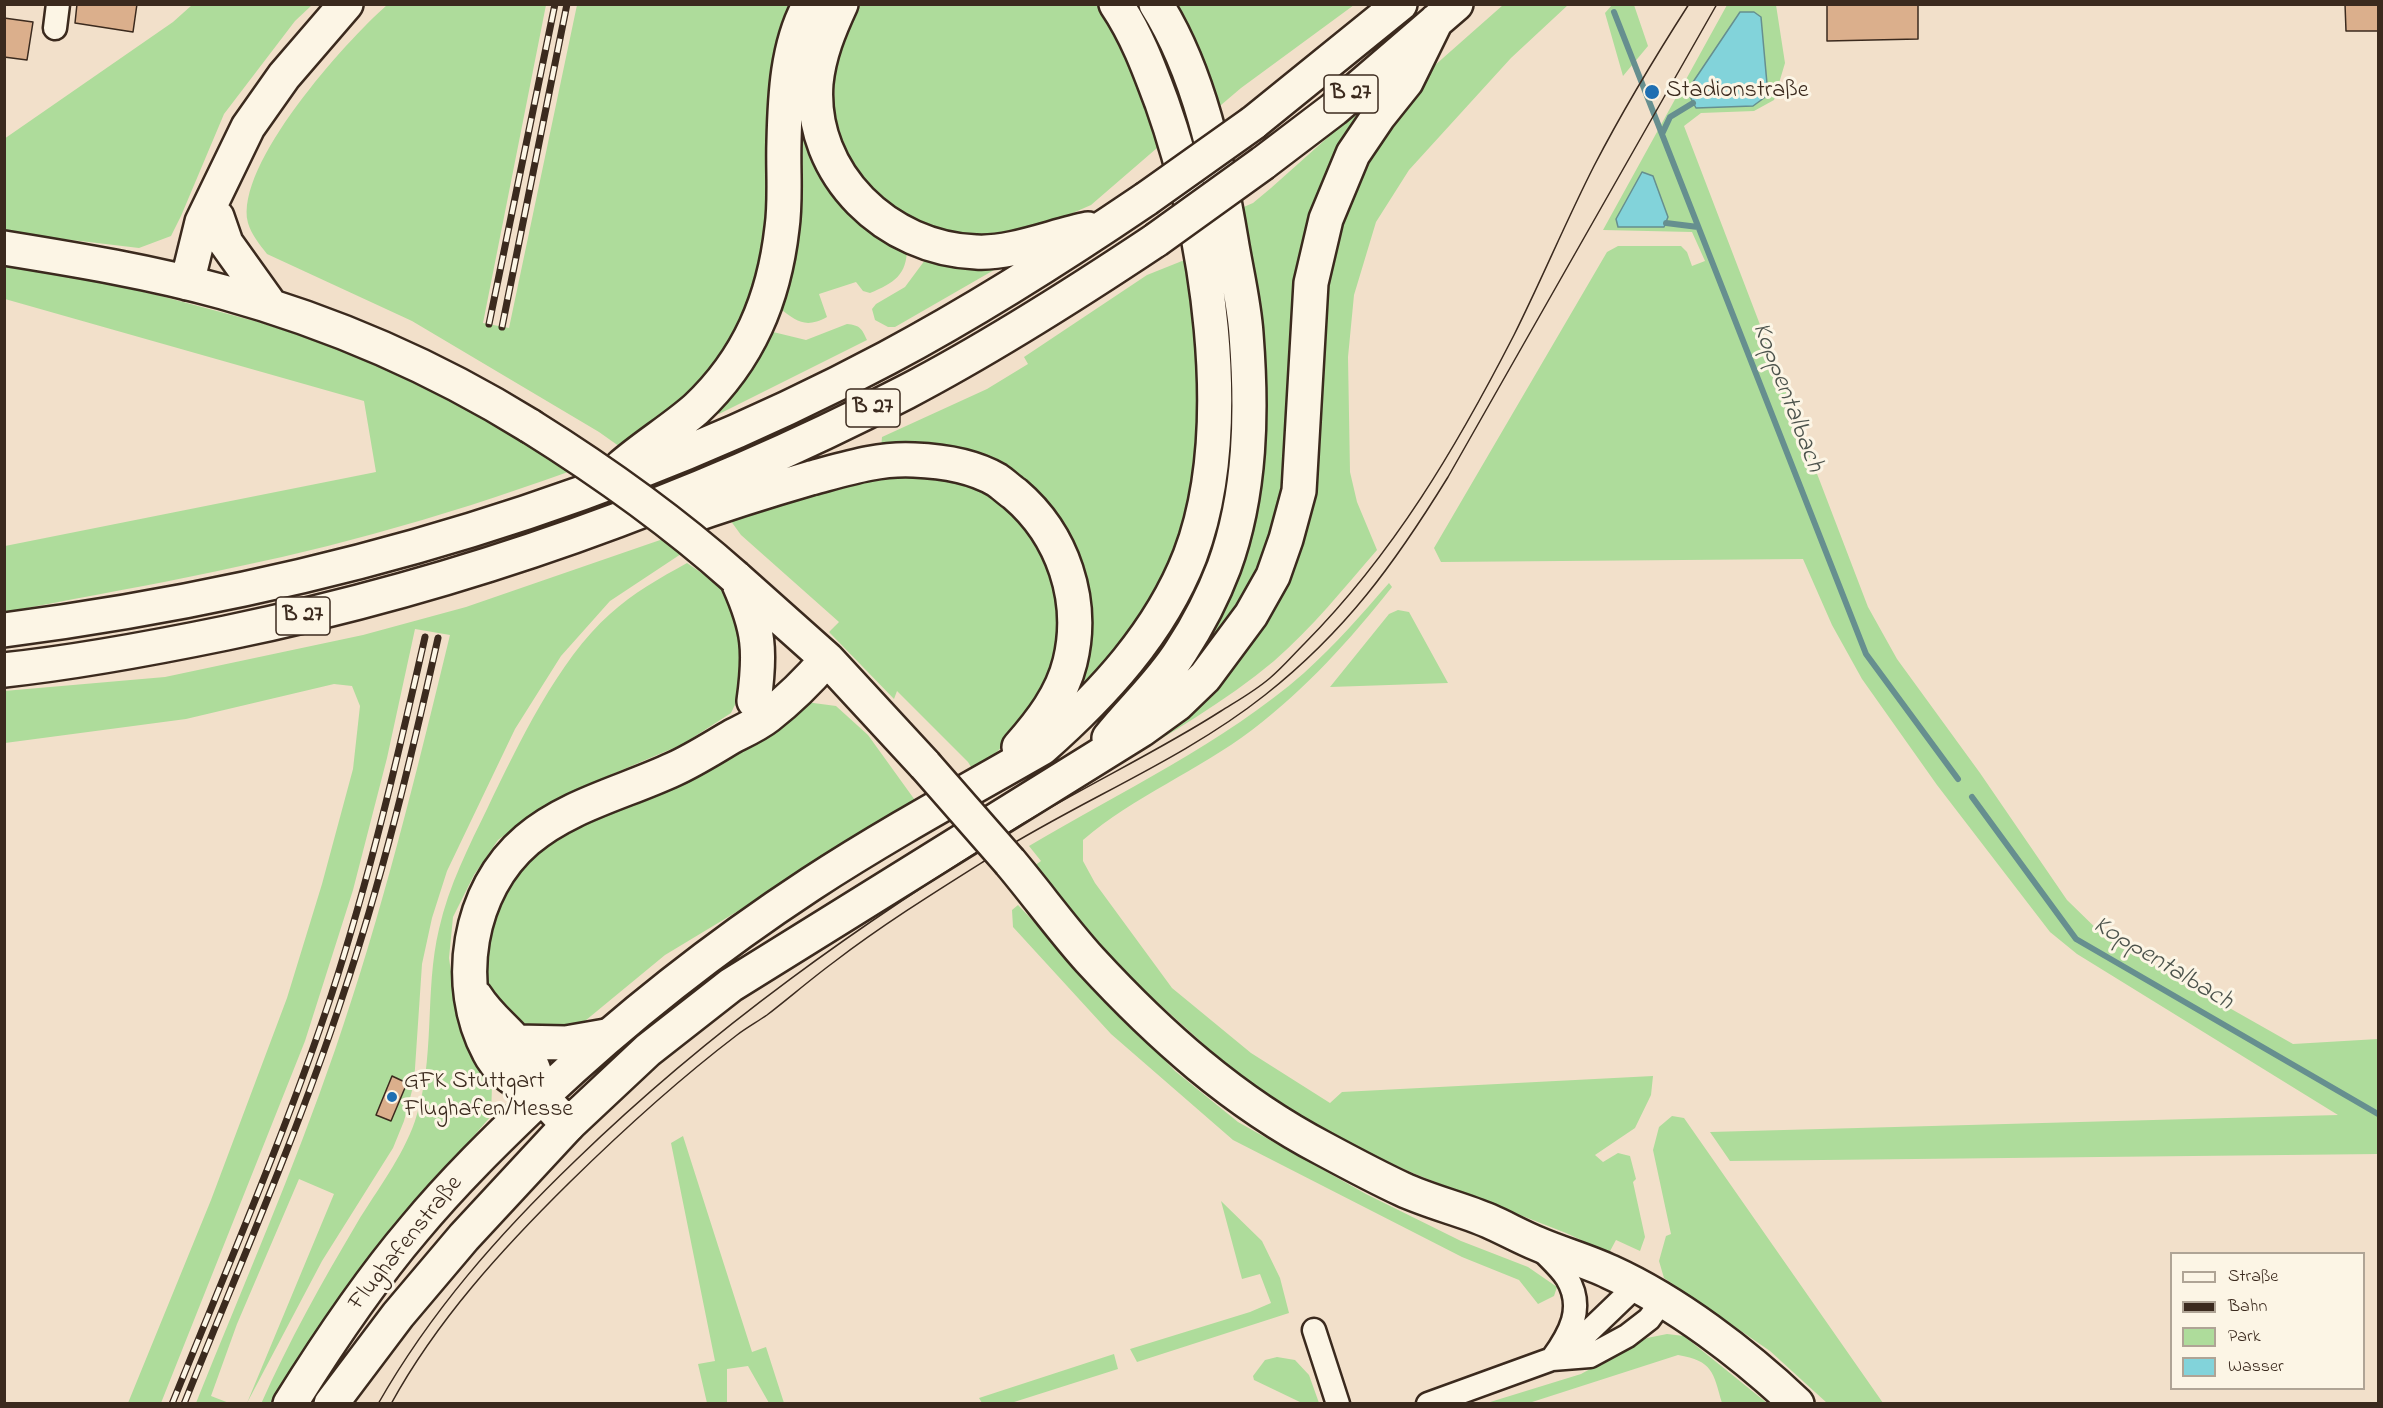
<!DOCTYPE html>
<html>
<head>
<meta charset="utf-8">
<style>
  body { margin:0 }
  #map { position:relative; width:2383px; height:1408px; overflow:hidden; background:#f2e0ca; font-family:"Indie Flower",sans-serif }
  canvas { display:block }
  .frame { position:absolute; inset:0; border:6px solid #3b2a1e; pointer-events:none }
  .legend { position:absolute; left:2170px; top:1252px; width:195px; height:138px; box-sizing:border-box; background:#fcf5e5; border:2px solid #afa495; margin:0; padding:8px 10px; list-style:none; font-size:18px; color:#3b2a1e }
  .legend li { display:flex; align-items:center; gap:12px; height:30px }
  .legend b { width:30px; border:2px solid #afa495 }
</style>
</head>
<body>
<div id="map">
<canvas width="2383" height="1408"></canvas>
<div class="frame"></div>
<ul class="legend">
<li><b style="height:8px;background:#fcf5e5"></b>Straße</li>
<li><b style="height:8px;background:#3b2a1e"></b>Bahn</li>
<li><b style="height:16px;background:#aedc9b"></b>Park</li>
<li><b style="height:16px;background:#82d3da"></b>Wasser</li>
</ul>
</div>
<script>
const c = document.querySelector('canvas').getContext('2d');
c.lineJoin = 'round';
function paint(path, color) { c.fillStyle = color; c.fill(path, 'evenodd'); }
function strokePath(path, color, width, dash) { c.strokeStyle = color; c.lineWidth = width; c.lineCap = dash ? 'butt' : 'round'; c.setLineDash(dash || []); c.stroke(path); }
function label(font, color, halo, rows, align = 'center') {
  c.font = font + ' "Indie Flower",sans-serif'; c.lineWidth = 6; c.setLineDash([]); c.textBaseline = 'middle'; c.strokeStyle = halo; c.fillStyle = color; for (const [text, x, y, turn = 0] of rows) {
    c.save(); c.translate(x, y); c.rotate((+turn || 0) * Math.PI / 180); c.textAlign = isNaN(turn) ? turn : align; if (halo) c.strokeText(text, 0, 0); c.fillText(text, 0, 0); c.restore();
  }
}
const green = new Path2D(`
  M192,5H312L295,21L224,114L181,216L171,236L139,248L5,232L4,139L173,22Z
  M387,5H546L483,323L509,328L577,5H798L771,248L729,361L623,449L599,432L412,321L267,254C260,245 251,234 248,223C234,165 346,41 387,5Z
  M856,5H1104L1168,142L1157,148L1091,205L1018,237L962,240L917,227L881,199L846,154L834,110L835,56Z
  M1172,5H1354L1241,88L1214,111Z
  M1503,5H1568L1511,58L1409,170L1376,222L1354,295L1348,357L1350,472L1357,502L1377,550C1344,588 1312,628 1274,661C1225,702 1169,734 1114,767L1111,764L1164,728L1311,509L1318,459L1320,398L1328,294L1333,259L1345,214L1360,176L1397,109L1434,66Z
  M1612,5H1634L1648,46L1623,76L1605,13Z
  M1727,5H1776L1785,63L1774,100L1754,111L1701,113L1684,126L1868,607L1897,659L1980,773L2067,900L2106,938L2293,1044L2378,1039V1154L1730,1161L1710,1132L2338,1115L2077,954L2050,932L1937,785L1862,679L1832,625L1803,559L1441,562L1434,548L1607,252L1618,246H1681L1687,252L1692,266L1705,261L1692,232L1603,230Z
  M800,69L810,131L907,248C907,275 894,283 870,293L863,291L856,282L819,294L827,317C805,329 797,321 779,308Z
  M1354,114L1361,122L1301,273L1290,355L1288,466L1277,524L1259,576L1174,694L1232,572L1239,209L1253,203L1271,188Z
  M928,256L992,264L994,270L895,327H888L875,320L872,309L876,304L905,287Z
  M1187,259L1203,390L1201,480L1160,596L1062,716L1082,652L1047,512L881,449L882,437L987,389L1028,364L1024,357L1147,275Z
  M4,261L157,295L258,322L368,357L491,417L568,472C504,495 439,516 373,534C253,567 127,589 5,612V546L376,472L364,401L5,299Z
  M847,324C860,325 862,329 867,340L719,414L715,409L769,331L806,340Z
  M957,474L1024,514L1064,604L1061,665L1038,715L974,772L968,762L897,691L894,699L829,632L839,622L741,535L725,513L840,477Z
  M666,538L681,554L610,601L561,656L515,729L447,871L432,918L422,964L414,1083L404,1121L393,1148L322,1261L247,1403L334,1194L299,1179L237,1324L211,1396L229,1403H196C243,1286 294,1169 335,1050C382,914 416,775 450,635L415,629L387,758L353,890L305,1041L161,1403H128L211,1200L287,998L322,884L353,769L360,706L352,686L334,684L186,719L5,743L4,691L165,677L363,635L466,607Z
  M687,563L722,587L744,625L743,688L731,713L683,744L589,784L537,811L498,840L474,875L453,917L449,958L459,1027L492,1086L491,1116L374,1252L274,1403L261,1404C289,1341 322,1282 357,1223C377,1190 402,1158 415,1121C436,1059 424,992 439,929C449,885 469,846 488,807C518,745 558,660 610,614C633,593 660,578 687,563Z
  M1389,583L1392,587C1348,642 1308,687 1252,730C1198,771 1134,796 1083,840V861L1095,883L1172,988L1251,1053L1330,1103L1342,1092L1653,1076L1651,1095L1635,1128L1595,1155L1603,1162L1618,1153L1630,1156L1636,1179L1633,1182L1645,1237L1640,1251L1616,1240L1609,1253L1566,1233L1415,1174L1368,1153L1307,1121L1230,1068L1124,972L1034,866L1041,861L1029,846C1120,792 1224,743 1304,673C1335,645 1362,614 1389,583Z
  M1398,610L1409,612L1448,683L1330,687L1389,614Z
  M806,702L836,706L868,735L917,803L665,955L574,1030L515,1025L489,989L485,966L486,943L509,878L561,830L630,801L697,777L761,738Z
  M1018,905L1175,1071L1238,1122L1366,1194L1461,1241L1528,1267L1557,1287L1554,1296L1538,1304L1519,1280L1462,1257L1233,1140L1111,1034L1013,927L1012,910Z
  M1672,1116L1684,1118L1883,1403H1827L1770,1351L1664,1278L1659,1261L1666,1236L1671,1234L1653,1150L1659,1127Z
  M683,1136L752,1352L766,1347L784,1403H769L748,1366L727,1369V1403H707L698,1364L715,1361L671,1143Z
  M1221,1201L1262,1241L1280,1278L1289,1313L1137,1362L1130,1349L1250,1312L1271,1303L1260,1274L1242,1279Z
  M1667,1334L1684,1336L1767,1403H1722C1713,1372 1713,1361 1678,1355L1529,1403H1487L1581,1374L1647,1338Z
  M1114,1354L1118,1369L1011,1403H982L979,1398Z
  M1277,1357L1295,1360L1309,1375L1319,1403H1302L1254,1380L1253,1376L1265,1360Z`);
const water = new Path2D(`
  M1740,12H1754L1761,17L1768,95L1753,106L1696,108L1687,91Z
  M1642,172L1653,176L1668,217L1664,227H1618L1616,219Z`);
const stream = new Path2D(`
  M1614,12L1866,654L1958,779
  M1662,134L1670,117L1693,103
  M1666,223L1698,227
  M1972,797L2076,939L2378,1114`);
const building = new Path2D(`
  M77,4H137L133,32L75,23Z
  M1827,4H1918V39L1827,41Z
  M2345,4H2379V31H2346Z
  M4,18L33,22L27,60L4,57Z
  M392,1076L407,1083L391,1121L376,1115Z`);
const street = new Path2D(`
  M55,28L58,4
  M1539,1247C1547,1256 1560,1267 1567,1278C1585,1308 1570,1334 1552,1359
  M1314,1330L1338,1404
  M1563,1351L1587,1333L1637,1285
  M1428,1404L1552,1359L1590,1356L1627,1336L1649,1319L1662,1301`);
const secondary = new Path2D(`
  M217,217L226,243L271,306
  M4,248C78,260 151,272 223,292C331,322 435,367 530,426
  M187,283L202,222L248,127L284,76L346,4
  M735,577L827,659L925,765
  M739,584C759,629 761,651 754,701
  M1010,862C1037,894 1062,929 1090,960C1159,1035 1234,1102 1324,1149C1350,1163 1376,1177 1402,1189C1430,1202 1461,1209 1489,1221C1505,1228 1521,1237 1538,1244C1561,1254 1587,1261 1610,1272C1676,1302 1744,1354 1797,1404
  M476,997C491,1021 516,1036 529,1060C536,1072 538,1084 541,1097
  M516,1042L566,1043L606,1036
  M290,1404C328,1343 368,1283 414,1229C453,1182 497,1139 541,1097
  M331,1404L398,1315L464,1237L568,1125C559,1116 550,1104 539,1096C520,1082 500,1074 489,1052C453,985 468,890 527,840C568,805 625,792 674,769C694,760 714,747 733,736C745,730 758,724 768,716C790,699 809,680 827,659`);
const highway = new Path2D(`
  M841,4C829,30 819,54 816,83C809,175 888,249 976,252C1011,254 1053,236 1088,229
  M1253,123L1400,4
  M1263,163L1334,109L1456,4
  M621,467C645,446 672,430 696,409C749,359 774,299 782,228C786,200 783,170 784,142C785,97 787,44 810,4
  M677,521C722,505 766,491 811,478C845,469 878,458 914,460C941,461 973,466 997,480C1003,484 1009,490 1015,494C1063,535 1085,600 1070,662C1062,695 1041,722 1019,747
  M4,630C312,590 613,504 887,358C977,310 1062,256 1146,199
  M4,670C79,662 153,648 226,633C463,584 691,503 906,392C992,347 1075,294 1156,240
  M1109,738C1132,709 1161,683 1181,651C1198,625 1213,596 1224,567C1251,493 1252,411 1246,334C1244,303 1236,271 1231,240C1218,162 1199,72 1156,4
  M541,1097C625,1018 715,947 811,884C886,835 965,792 1042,748C1103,694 1160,633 1190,556C1239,427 1207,230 1162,103C1149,68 1137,35 1116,4
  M568,1125L648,1050L731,985L1141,730L1177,704L1205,677L1251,615L1273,576L1286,539L1299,491L1311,283L1326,219L1353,154L1378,117L1406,82L1436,21`);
const tram = new Path2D(`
  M378,1404C431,1311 499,1234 576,1160C711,1029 863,921 1024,823C1088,784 1157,752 1221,711C1237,701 1255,691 1270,678C1282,668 1293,655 1305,643C1394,553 1456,448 1514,335C1542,279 1566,221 1594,166C1623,110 1655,57 1689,4
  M391,1404C437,1320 503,1248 570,1182C623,1130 678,1080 737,1035C746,1028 757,1022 767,1015C789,998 811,979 834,962C885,923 940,889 994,855C1083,799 1183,760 1265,695C1346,631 1395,563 1448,477L1717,4`);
const rail = new Path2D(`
  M489,324L555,4
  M502,327L567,4
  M172,1404C227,1268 286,1132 332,993C370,876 398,756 425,637
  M184,1404C238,1269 297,1135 342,998C382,880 411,759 438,638`);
const secondaryBridge = new Path2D(`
  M530,426C602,471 671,520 735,577
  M925,765L1010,862`);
const highwayBridge = new Path2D(`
  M1146,199L1253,123
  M1156,240L1263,163`);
const markers = [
  [1652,92,8,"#1f6fb2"],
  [392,1097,6,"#1f6fb2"]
];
const shields = [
  [1351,94,54],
  [873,408,54],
  [303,616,54]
];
const shieldNames = [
  ["B 27",1351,94],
  ["B 27",873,408],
  ["B 27",303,616]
];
const poiNames = [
  ["Stadionstraße",1666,92],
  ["GFK Stuttgart",404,1083],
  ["Flughafen/Messe",404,1111]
];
const streetNames = [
  ["Flughafenstraße",407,1244,-51]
];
const waterNames = [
  ["Koppentalbach",1786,398,69],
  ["Koppentalbach",2162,965,31]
];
paint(green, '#aedc9b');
paint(water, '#82d3da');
strokePath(water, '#668f8f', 1.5);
strokePath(stream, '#668f8f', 6);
paint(building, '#dbaf8c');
strokePath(building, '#3b2a1e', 1.5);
strokePath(street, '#3b2a1e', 27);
strokePath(secondary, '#3b2a1e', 38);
strokePath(highway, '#3b2a1e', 38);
strokePath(street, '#fcf5e5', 22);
strokePath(secondary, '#fcf5e5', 33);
strokePath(highway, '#fcf5e5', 33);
strokePath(tram, '#3b2a1e', 1.5);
strokePath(rail, '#3b2a1e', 7);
strokePath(rail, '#fcf5e5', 4.5, [14]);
strokePath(secondaryBridge, '#3b2a1e', 38, []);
strokePath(highwayBridge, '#3b2a1e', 38, []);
strokePath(secondaryBridge, '#fcf5e5', 33);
strokePath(highwayBridge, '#fcf5e5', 33);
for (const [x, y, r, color] of markers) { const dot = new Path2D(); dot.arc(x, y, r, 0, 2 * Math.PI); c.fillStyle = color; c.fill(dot); strokePath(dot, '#fcf5e5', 2); }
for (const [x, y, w] of shields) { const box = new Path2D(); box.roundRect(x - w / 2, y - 19, w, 38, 4.5); c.fillStyle = '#fcf5e5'; c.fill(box); strokePath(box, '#3b2a1e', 1.5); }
label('bold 22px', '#3b2a1e', null, shieldNames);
label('24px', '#3b2a1e', '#fcf5e5', poiNames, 'left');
label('24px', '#3b2a1e', '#fcf5e5', streetNames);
label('italic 26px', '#4d544d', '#fcf5e5', waterNames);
</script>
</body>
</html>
